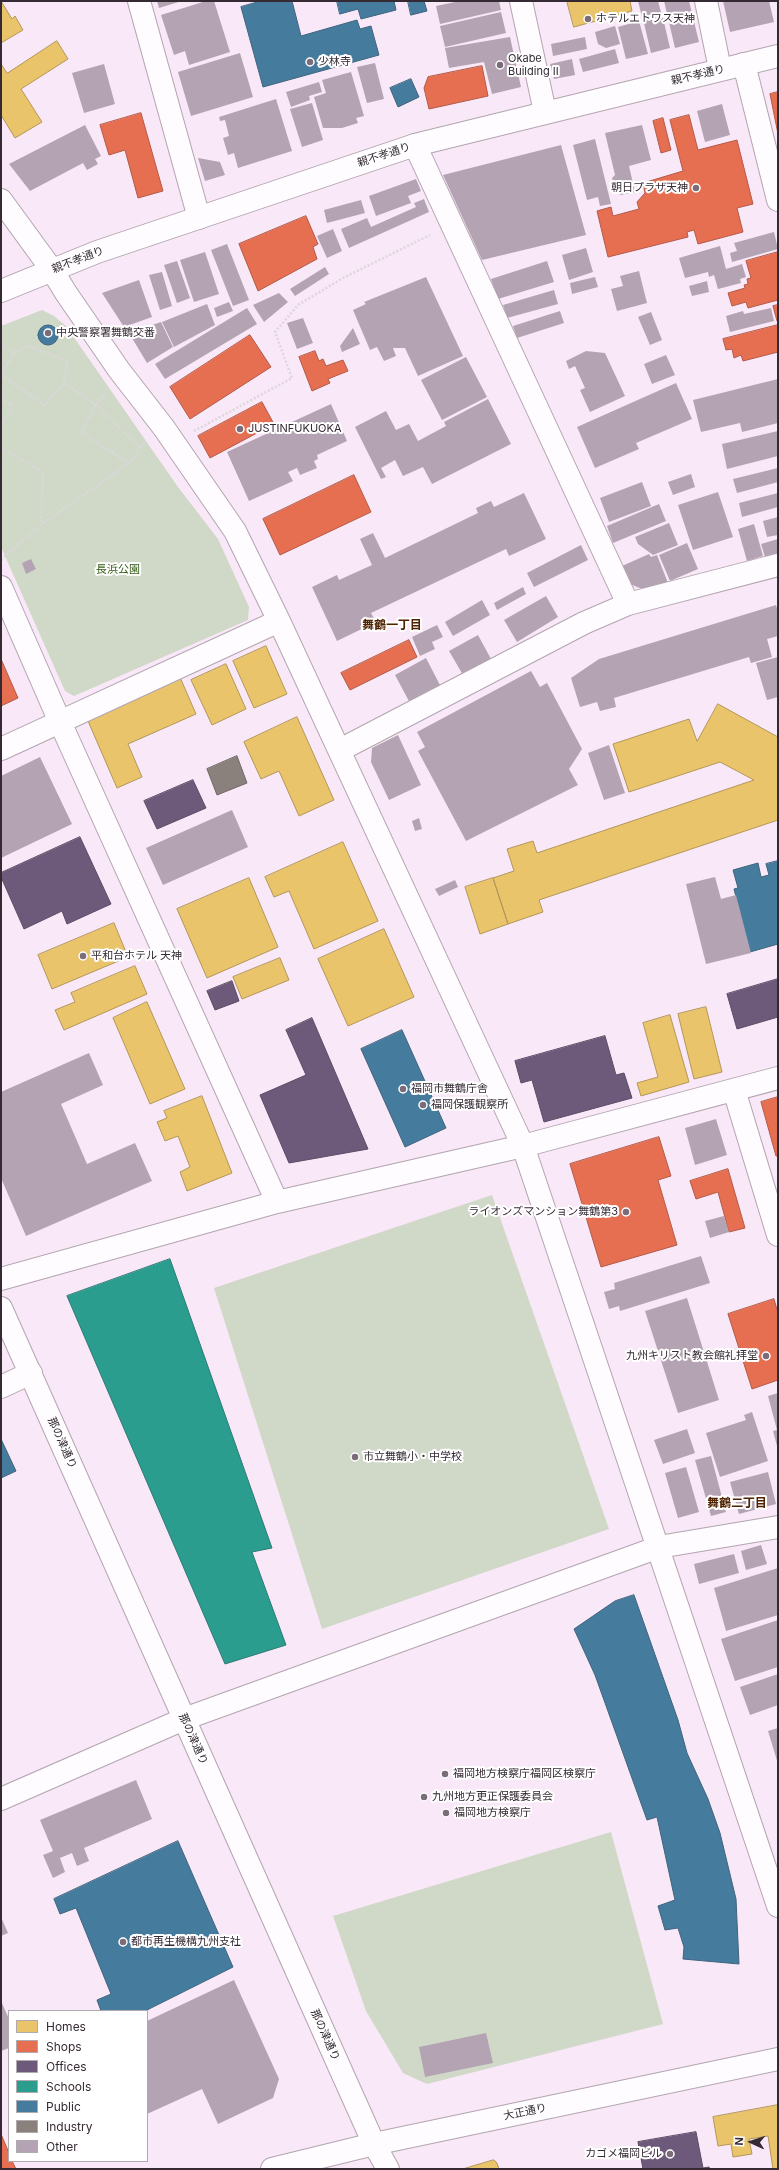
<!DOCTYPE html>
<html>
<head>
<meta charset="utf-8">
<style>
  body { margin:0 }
  #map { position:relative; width:779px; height:2170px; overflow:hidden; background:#f9e8f7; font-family:Inter,sans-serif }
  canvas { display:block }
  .frame { position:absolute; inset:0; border:2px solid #352a34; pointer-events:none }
  .legend { position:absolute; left:8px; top:2010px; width:140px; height:152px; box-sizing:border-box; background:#fff; border:1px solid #aeaaae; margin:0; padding:5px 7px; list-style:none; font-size:12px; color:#352a34 }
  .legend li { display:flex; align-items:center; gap:8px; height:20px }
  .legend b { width:20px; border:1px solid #aeaaae }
  .north { position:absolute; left:731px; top:2122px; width:40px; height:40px; -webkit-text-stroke:3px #fff; paint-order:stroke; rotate:273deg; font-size:11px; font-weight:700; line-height:16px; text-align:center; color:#352a34 }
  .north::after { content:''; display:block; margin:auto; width:14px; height:18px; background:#352a34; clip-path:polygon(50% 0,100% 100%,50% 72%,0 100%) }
</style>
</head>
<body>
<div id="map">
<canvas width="779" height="2170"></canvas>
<div class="frame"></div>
<ul class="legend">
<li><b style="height:11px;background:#e9c46a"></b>Homes</li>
<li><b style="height:11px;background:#e76f51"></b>Shops</li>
<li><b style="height:11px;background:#6d597a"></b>Offices</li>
<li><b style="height:11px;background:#2a9d8f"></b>Schools</li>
<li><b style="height:11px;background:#457b9d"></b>Public</li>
<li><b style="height:11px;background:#8a817c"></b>Industry</li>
<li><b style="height:11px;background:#b4a4b3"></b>Other</li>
</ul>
<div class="north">N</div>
</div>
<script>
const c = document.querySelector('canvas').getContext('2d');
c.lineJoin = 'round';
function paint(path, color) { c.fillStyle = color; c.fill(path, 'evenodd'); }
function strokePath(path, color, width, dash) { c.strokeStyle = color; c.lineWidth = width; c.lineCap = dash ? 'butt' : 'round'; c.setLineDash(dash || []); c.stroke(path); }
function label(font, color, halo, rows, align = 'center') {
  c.font = font + ' Inter,"Noto Sans JP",sans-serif'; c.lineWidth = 4; c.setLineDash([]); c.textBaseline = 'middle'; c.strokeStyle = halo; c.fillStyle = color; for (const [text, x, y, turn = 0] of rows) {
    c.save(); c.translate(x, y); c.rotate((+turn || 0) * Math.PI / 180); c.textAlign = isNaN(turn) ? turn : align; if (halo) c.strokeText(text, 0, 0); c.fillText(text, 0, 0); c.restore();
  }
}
const green = new Path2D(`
  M42,310L54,316L66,326L178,487L218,539L249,607L248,620L74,696L65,691L1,547V326Z
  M492,1195L609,1529L322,1629L214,1288Z
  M611,1832L663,2024L427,2084L403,2073L366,2011L333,1916Z`);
const homes = new Path2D(`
  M1,1L12,19L15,16L23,30L1,43Z
  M567,1H630L632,11L574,27Z
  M57,41L68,59L21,89L42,122L15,138L1,115V64L7,73Z
  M266,646L287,694L254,708L233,661Z
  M226,664L246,709L212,725L191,680Z
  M179,675L196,714L128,744L142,777L117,788L88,721Z
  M718,704L778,737V820L539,900L543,912L508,924L493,878L514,871L507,849L533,841L537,853L754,780L720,762L629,792L613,744L689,719L697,741Z
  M297,717L334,800L299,816L279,771L261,779L244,742Z
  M343,842L378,921L314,949L289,891L274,897L265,877Z
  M249,878L278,947L207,978L177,909Z
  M493,878L508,924L480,934L465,887Z
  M114,923L128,957L52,989L38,955Z
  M384,929L414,997L348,1026L318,959Z
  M280,958L289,980L242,999L233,977Z
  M135,966L147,994L64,1030L55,1010L75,1002L71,993Z
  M147,1002L185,1089L150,1104L113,1018Z
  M706,1007L722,1072L694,1079L678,1014Z
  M670,1015L689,1082L641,1096L637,1083L658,1077L643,1023Z
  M202,1096L232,1173L187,1191L180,1172L190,1167L178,1136L165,1141L157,1122L167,1118L164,1111Z
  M778,2105V2169H773L768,2136L749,2139L752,2154L733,2157L731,2144L718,2146L713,2117Z
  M494,2160L497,2163L499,2169H463Z`);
const shops = new Path2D(`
  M482,66L488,96L429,109L424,88L428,77Z
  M778,92V134L770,94Z
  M141,113L163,191L138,198L125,150L109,155L100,125Z
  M689,115L698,150L737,140L753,204L737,208L743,232L698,244L694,230L687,232L688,237L608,257L597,211L611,207L613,216L639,209L637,202L645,193L643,183L683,171L670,120Z
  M663,118L671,150L661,153L653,121Z
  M306,216L318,244L313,247L317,259L258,291L239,244Z
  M778,252V300L748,308L746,302L732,306L728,293L745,288L744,285L748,284L747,279L751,278L746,261Z
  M778,305V321H777L773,306Z
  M778,325V352L743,361L741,355L734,358L732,349L726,350L723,339Z
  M250,335L271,367L190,419L170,387Z
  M315,351L319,361L323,359L326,366L343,360L348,371L328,379L330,383L312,391L299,357Z
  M262,402L274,424L210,458L198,436Z
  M354,475L371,512L280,555L263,519Z
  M409,640L417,657L350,690L341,673Z
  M1,659L18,698L1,706Z
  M778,1097V1156H776L761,1102Z
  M659,1137L671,1176L658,1180L677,1245L601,1267L570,1164Z
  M728,1169L745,1228L729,1232L718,1192L696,1199L690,1181Z
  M774,1299L778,1313V1380L752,1389L728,1314Z
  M1,2134L9,2153V2161H12L16,2169H1Z`);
const offices = new Path2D(`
  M193,780L206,808L157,829L144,801Z
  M80,837L111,904L67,924L62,911L24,929L1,877V873Z
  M778,979V1017L737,1029L727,994Z
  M232,981L239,1001L215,1010L207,991Z
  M312,1018L368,1149L289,1163L260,1095L306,1075L286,1030Z
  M605,1036L616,1075L624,1073L632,1098L544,1122L532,1080L521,1083L515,1061Z
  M696,2132L703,2168L709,2167L710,2169H643L638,2142Z`);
const schools = new Path2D(`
  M170,1259L272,1548L252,1552L286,1645L225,1664L67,1296Z`);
const public = new Path2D(`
  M261,1H292L301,36L357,20L360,29L371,26L379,55L263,87L241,7Z
  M337,1H394L396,10L361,19L358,9L340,14Z
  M408,1H424L427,11L411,15Z
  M411,79L419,97L398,107L390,88Z
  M38 335a10 10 0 1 1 20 0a10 10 0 1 1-20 0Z
  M778,861V944L750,952L734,889L738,888L733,870L758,863L761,877L769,875L766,864Z
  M402,1030L446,1128L405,1147L361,1049Z
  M1,1439L16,1471L1,1478Z
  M634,1595L678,1720L687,1753L708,1799L720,1833L736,1899L739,1964L683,1959L684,1947L678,1928L665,1930L658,1906L675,1900L657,1817L647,1820L595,1675L574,1629L615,1601Z
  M178,1841L233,1967L145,2011H101L97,2000L111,1994L76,1908L60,1914L54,1899Z`);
const industry = new Path2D(`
  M237,756L247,783L217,795L207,769Z`);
const building = new Path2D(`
  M157,1H182L159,8Z
  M206,1H214L230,52L189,65L185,51L174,55L161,15Z
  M460,1H499L501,10L440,24L436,6Z
  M638,1H658L662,16L655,18L653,14L642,17Z
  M664,1H689L699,42L675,48Z
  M723,1H769L774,22L730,32Z
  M501,12L506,33L445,47L440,26Z
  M652,17L653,21L663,18L670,48L651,53L643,19Z
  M639,21L648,54L626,59L618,27Z
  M615,26L620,44L606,48L598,44L595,32Z
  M510,37L521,87L492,94L484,62L449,68L445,48Z
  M585,37L587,49L553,56L551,44Z
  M615,49L619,63L583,72L579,59Z
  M240,53L253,97L191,116L178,72Z
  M572,59L575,75L554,79L550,64Z
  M375,63L384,99L367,103L357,67Z
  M104,64L115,104L84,113L72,73Z
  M351,72L364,116L356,118L358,123L342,128H323L314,97L326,93L322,80Z
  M319,82L322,92L309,96L310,100L291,107L286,92Z
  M276,99L292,151L238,168L234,153L228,155L223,138L229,136L225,120L220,121L219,117Z
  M312,103L323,140L302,147L290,109Z
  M722,104L730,135L705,142L697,111Z
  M85,125L101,156L95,159L98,164L87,170L83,163L30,191L9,164Z
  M642,125L651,160L629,166L635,192L620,195L618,185L614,184L612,178L615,175L605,133Z
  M595,139L611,204L600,206L598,197L587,200L573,145Z
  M561,145L586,235L482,260L443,175Z
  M198,158L220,162L225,175L205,181Z
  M416,179L421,191L408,196L411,203L376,216L369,196Z
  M424,199L429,212L349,248L341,229L367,218L371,227L416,207L414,203Z
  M361,200L365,213L327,223L324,210Z
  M333,229L342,251L327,258L317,236Z
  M774,232L778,249L732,262L730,253L737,251L734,243Z
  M227,244L249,300L233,306L211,250Z
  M720,246L726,269L742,264L746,277L740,279L741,283L718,289L714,275L709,277L708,272L685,278L679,258Z
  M586,248L593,272L569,280L562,255Z
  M205,252L219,294L194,302L180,260Z
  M177,261L190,298L177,303L164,265Z
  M547,261L554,282L498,299L491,279Z
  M325,267L329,274L295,296L290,289Z
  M639,271L647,303L617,311L611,289L623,286L620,276Z
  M162,272L172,306L160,310L149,275Z
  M426,277L463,356L418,376L405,348H393L396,356L384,361L377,347L370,350L353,310L366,304L364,302Z
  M595,277L598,287L572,294L570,283Z
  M139,280L152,317L124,327L102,293Z
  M707,281L709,292L692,296L689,286Z
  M554,290L558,304L507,318L503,305Z
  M279,293L288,302L264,322L253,305Z
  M229,302L233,311L217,317L214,308Z
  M207,304L215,325L174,347L162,322Z
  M247,308L257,324L165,379L155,364Z
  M771,308L774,321L730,332L726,316L743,311L744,314Z
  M560,311L564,323L517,338L513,326Z
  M651,312L662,340L650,345L638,317Z
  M303,318L313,343L297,349L287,323Z
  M161,322L173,347L147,363L129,333Z
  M353,328L360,344L342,352L340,346Z
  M586,351L605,353L625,396L590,412L580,390L585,388L575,366L569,369L566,361Z
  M666,355L675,375L652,384L644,364Z
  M466,357L487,397L442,420L421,380Z
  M778,379V423L742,432L740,423L701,432L693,400Z
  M676,383L692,419L636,443L639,449L595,468L577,427Z
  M488,399L511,444L432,484L423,467L403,476L395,460L381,468L386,477L381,479L355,427L386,411L396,430L409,424L418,441L446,426L444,422Z
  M331,404L347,441L317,455L318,459L314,461L317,468L300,475L297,468L288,472L293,481L249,501L227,452Z
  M778,431V456L727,469L722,444Z
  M778,468V482L737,493L733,479Z
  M691,474L695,487L673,495L668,482Z
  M642,482L651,506L609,522L600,498Z
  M718,492L733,537L693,550L678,505Z
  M524,493L546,539L509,556L506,549L371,613L376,622L337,641L312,587L337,575L339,580L372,565L360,539L373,533L385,558L478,513L476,508L491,501L494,507Z
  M778,493V507L742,517L739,503Z
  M659,504L666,521L613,543L607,526Z
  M778,517V535L767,537L763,521Z
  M669,523L678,545L653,555L638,544L635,537Z
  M754,524L763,556L747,561L738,529Z
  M778,539V553L765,557L761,544Z
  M687,543L698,569L670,581L659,555Z
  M581,545L588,560L534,587L527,573Z
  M649,554L651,557L657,555L668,583L647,591L630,584L622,566Z
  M31,559L36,569L26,574L22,563Z
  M523,587L526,594L497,610L494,603Z
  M546,596L558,617L517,642L504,620Z
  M482,600L490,615L453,636L445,622Z
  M776,605L778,612V636L767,639L772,657L751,663L749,657L614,698L616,707L600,711L597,702L580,707L571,678L599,659Z
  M437,625L443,637L432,642L435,649L420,656L412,637Z
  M478,635L491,659L463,675L449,651Z
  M778,657V697L767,700L756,663Z
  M426,658L441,687L410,703L395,675Z
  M531,671L540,687L547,683L582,749L569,769L578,785L466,841L418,751L425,747L417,732Z
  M398,735L421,785L389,800L371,762L372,748Z
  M609,745L625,793L604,800L588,753Z
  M40,757L72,824L1,858V776Z
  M232,810L248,847L163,885L146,848Z
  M419,818L422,829L415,831L412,821Z
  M715,877L721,899L736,895L751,953L706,964L686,884Z
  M455,880L458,887L439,896L435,889Z
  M89,1053L103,1085L61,1104L87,1164L135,1143L152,1181L26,1236L1,1178V1092Z
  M716,1119L727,1155L695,1165L685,1128Z
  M724,1216L729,1232L710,1238L705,1221Z
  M701,1256L710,1283L620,1311L619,1306L609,1309L604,1292L615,1289L614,1283Z
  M687,1298L719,1400L678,1413L645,1311Z
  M778,1393V1445L777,1446L773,1431L777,1430L768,1396Z
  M752,1412L768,1461L720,1477L706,1433L746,1420L744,1415Z
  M687,1429L695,1453L663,1464L654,1440Z
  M711,1456L726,1512L711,1516L695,1460Z
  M686,1467L699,1512L678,1518L665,1473Z
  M768,1472L776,1504L739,1514L730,1482Z
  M761,1545L767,1564L746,1570L741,1551Z
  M734,1554L739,1573L699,1584L694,1564Z
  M778,1568V1615L726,1631L714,1588Z
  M778,1620V1667L735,1681L721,1639Z
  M778,1674V1705L750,1715L740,1687Z
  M778,1728V1764L768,1731Z
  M136,1780L152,1819L84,1848L89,1861L77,1866L72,1853L60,1858L65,1872L53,1878L43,1855L53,1851L40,1820Z
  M1,1917L8,1933L1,1936Z
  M234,1980L279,2079L273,2098L218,2124L202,2089L147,2114V2021Z
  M1,2001L9,2019V2048L1,2051Z
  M486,2033L493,2063L425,2077L419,2047Z`);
const path = new Path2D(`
  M1,344L14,353L1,374
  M14,353L28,346L67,361L64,383
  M1,375L45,405L64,383L96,405L141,448
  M106,393L96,405L81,433L129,463
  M1,399L12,405L1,425
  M194,431L292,378L275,332L298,305L343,278L430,235
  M1,448L43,472L41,525
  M1,560L41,525L129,463L145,442`);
const minor = new Path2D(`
  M139,1L199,218
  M521,1L545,112
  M706,1L720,69
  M744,64L778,200
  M415,145L628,604
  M1,200L52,270L66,293L119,370L164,428L235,531L279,621L523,1146L778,1906
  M1,749L279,621
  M340,750L584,623L628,604L778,565
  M1,1387L31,1373
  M1,1799L184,1719L659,1547L778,1527`);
const tertiary = new Path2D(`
  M1,291L97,252L415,145L778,56
  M1,587L60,722L277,1202
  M734,1090L778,1235
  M1,1279L277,1202L523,1146L778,1078
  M1,1308L343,2075L374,2144L388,2169
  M272,2169L374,2144L778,2059`);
const markers = [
  [588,19,4,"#7a6c78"],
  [310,62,4,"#7a6c78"],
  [500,65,4,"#7a6c78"],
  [696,188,4,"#7a6c78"],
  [48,333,4,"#7a6c78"],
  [240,429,4,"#7a6c78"],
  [83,956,4,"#7a6c78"],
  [403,1089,4,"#7a6c78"],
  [423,1105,4,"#7a6c78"],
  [626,1212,4,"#7a6c78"],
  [766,1356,4,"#7a6c78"],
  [355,1457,4,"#7a6c78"],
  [445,1774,4,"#7a6c78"],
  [424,1797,4,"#7a6c78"],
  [446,1813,4,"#7a6c78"],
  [123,1942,4,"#7a6c78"],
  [670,2154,4,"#7a6c78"]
];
const poiNames = [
  ["ホテルエトワス天神",596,19],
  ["Okabe",508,59],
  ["Building II",508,72],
  ["少林寺",318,62],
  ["朝日プラザ天神",688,188,"right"],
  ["中央警察署舞鶴交番",56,333],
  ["JUSTINFUKUOKA",248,429],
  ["平和台ホテル 天神",91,956],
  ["福岡市舞鶴庁舎",411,1089],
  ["福岡保護観察所",431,1105],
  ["ライオンズマンション舞鶴第3",618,1212,"right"],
  ["九州キリスト教会館礼拝堂",758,1356,"right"],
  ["市立舞鶴小・中学校",363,1457],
  ["福岡地方検察庁福岡区検察庁",453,1774],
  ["九州地方更正保護委員会",432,1797],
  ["福岡地方検察庁",454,1813],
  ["都市再生機構九州支社",131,1942],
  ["カゴメ福岡ビル",662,2154,"right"]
];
const streetNames = [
  ["親不孝通り",698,75,-13],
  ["親不孝通り",384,155,-18],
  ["親不孝通り",78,260,-21],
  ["那の津通り",62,1443,66],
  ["那の津通り",193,1739,66],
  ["那の津通り",325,2035,66],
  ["大正通り",525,2112,-12]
];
const parkNames = [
  ["長浜公園",118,570]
];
const neighbourhoodNames = [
  ["舞鶴一丁目",392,625],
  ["舞鶴二丁目",737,1503]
];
paint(green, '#d0d8c8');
paint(homes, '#e9c46a');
strokePath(homes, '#b3965a', 1);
paint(shops, '#e76f51');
strokePath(shops, '#b25a48', 1);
paint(offices, '#6d597a');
strokePath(offices, '#5c4b65', 1);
paint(schools, '#2a9d8f');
strokePath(schools, '#2d7a74', 1);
paint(public, '#457b9d');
strokePath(public, '#40637e', 1);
paint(industry, '#8a817c');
strokePath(industry, '#706766', 1);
paint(building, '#b4a4b3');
strokePath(minor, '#b2a5b0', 24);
strokePath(tertiary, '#b2a5b0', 24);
strokePath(path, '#dbd7db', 2.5, [2, 2]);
strokePath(minor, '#fefcfe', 22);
strokePath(tertiary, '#fefcfe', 22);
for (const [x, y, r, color] of markers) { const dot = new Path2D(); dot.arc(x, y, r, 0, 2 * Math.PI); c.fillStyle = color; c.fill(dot); strokePath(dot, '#fff', 1.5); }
label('11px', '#352a34', '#fff', poiNames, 'left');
label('11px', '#352a34', '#fff', streetNames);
label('11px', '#345c16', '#fff', parkNames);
label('bold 12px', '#4e2200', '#fff', neighbourhoodNames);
</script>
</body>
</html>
